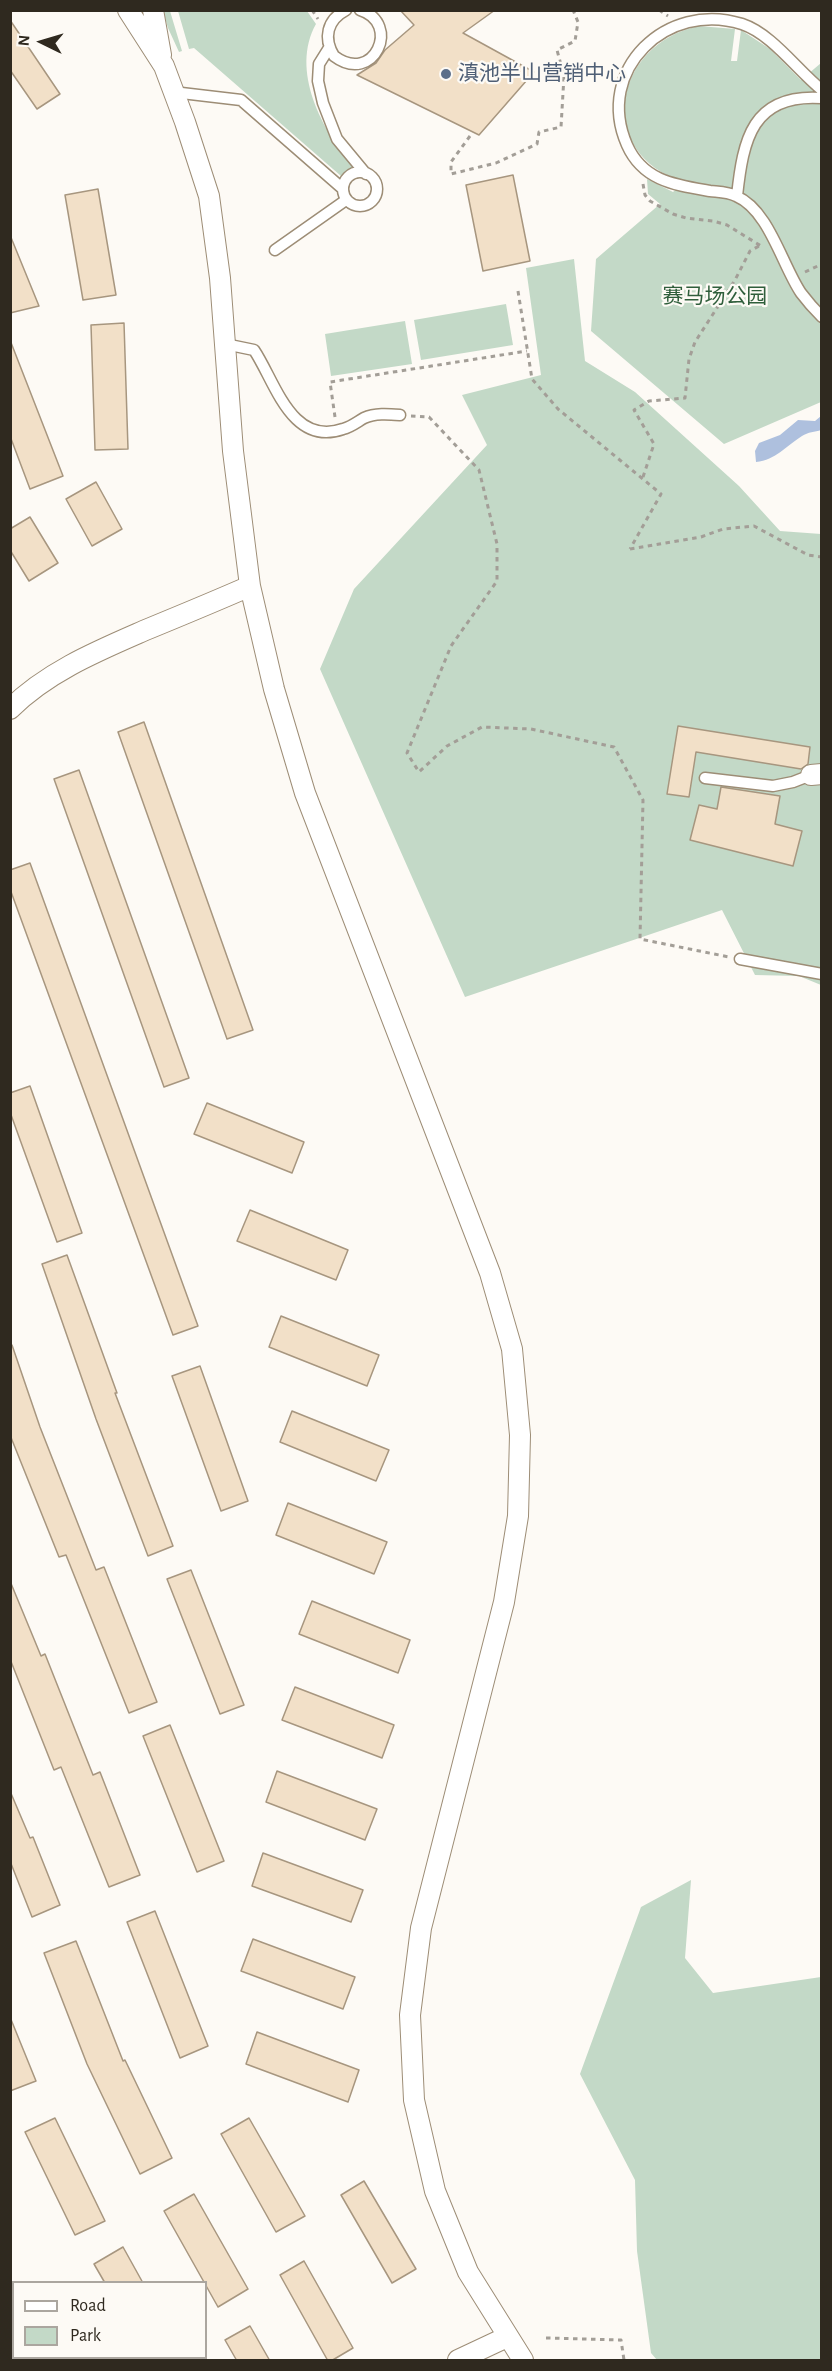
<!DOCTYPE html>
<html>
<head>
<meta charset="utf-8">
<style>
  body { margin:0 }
  #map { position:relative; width:832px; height:2371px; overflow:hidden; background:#fdfaf5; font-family:"Alegreya Sans",sans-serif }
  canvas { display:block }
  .frame { position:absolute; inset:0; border:12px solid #2f291f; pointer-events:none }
  .legend { position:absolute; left:12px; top:2281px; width:195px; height:78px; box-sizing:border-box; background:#fdfaf5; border:2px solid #aba69f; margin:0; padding:8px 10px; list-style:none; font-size:18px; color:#2f291f }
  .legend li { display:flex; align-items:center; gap:12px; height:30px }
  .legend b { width:30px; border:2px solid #aba69f }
  .north { position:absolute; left:12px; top:12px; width:60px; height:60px; -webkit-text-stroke:4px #fdfaf5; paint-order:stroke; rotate:275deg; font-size:16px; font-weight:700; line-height:24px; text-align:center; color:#2f291f }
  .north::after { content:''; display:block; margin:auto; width:21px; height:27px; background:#2f291f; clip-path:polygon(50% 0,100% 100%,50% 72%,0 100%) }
</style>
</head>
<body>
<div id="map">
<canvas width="832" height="2371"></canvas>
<div class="frame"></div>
<ul class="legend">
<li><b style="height:8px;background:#fff"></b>Road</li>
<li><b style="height:16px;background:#c3d9c7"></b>Park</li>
</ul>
<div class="north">N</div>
</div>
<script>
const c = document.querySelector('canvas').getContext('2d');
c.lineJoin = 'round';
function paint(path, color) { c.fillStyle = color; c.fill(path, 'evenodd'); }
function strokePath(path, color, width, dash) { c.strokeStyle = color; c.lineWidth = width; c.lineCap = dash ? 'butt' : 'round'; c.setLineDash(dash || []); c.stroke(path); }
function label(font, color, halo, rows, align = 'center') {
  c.font = font + ' "Alegreya Sans","Noto Sans SC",sans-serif'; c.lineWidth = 4.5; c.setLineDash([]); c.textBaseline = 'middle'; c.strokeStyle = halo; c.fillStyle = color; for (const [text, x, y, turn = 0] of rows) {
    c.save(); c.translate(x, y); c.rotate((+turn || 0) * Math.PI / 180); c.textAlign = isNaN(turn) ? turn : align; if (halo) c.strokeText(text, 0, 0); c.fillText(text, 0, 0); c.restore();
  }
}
const green = new Path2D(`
  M163,11H170L182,51L179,52L168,28Z
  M178,11H307L316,24C290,70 322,131 354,167L341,176L194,48L189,49Z
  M699,26L735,29L731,61H737L741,30L770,49L801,80L821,63V402L724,444L591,331L596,259L660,204L648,194L647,179L673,192L684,182C594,154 612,44 699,26Z
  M574,259L585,361L635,392L739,486L780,531L821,534V985L799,976L755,975L722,910L465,997L320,669L354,589L487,445L462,395L541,375L526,268Z
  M506,304L513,345L421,360L414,320Z
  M405,321L412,364L331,376L325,334Z
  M691,1880L685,1958L713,1993L821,1977V2360H657L651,2353L637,2251L635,2180L580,2074L641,1907Z`);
const water = new Path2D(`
  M821,416V430C815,432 808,432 802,436C786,446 776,460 756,462L755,451L759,443L780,435L798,420L815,421Z`);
const building = new Path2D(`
  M400,10H495L463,33L534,72L479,135L357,75L376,63L385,50L414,25Z
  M10,20L60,94L37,109L10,70Z
  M513,175L530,261L483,271L466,185Z
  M98,189L116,295L83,300L65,195Z
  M10,235L39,306L10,313Z
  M124,323L128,449L95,450L91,325Z
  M10,340L63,476L30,489L10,436Z
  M96,482L122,529L92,546L66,499Z
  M30,517L58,563L29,581L10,550V529Z
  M144,722L253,1030L227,1039L118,732Z
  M678,726L810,747L808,764L801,769L696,752L689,797L667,794Z
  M79,770L189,1078L164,1087L54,779Z
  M721,787L780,796L775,824L802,831L793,866L690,840L699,805L717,809Z
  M30,863L198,1326L173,1335L10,889V870Z
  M30,1086L82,1233L57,1242L10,1112V1093Z
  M207,1103L304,1142L292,1173L194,1134Z
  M250,1210L348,1250L336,1280L237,1241Z
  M67,1255L117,1393H115L173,1546L148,1556L96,1419L42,1264Z
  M281,1316L379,1355L367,1386L269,1347Z
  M12,1345L40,1427L96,1570L104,1567L157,1702L129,1713L66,1555L59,1557L10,1435V1346Z
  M200,1366L248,1501L221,1511L172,1376Z
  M292,1411L389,1450L376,1481L280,1442Z
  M288,1503L387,1542L374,1574L276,1535Z
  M191,1570L244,1705L220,1714L167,1579Z
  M10,1581L41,1656L45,1654L93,1775L100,1772L140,1875L109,1887L61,1767L54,1770L10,1659Z
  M312,1601L410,1640L398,1673L299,1634Z
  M295,1687L394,1725L382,1758L282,1720Z
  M170,1725L224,1861L197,1872L143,1736Z
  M277,1771L377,1809L365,1840L266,1802Z
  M10,1791L30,1838L33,1837L60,1905L32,1917L10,1861Z
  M263,1853L363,1890L351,1922L252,1886Z
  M155,1911L208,2046L180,2058L127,1922Z
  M253,1939L355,1977L343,2009L241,1971Z
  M76,1941L123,2061L125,2060L172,2158L140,2174L87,2064L44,1953Z
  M10,2017L36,2081L10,2091Z
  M257,2032L359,2070L348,2102L246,2064Z
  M55,2118L105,2221L75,2235L25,2132Z
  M249,2118L305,2216L276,2232L221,2134Z
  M364,2181L416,2269L392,2283L341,2195Z
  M194,2194L248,2289L218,2307L164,2211Z
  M123,2247L143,2283H105L94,2264Z
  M304,2261L353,2348L331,2361H328L280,2275Z
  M250,2326L270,2361H237L225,2340Z`);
const path = new Path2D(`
  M312,10L318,19
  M659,10L668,16
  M470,136L451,162V174L496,163L537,144L539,132L561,127L564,76L557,50L575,41L578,22L573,10
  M643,184L645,195L650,201L673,214L686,218L713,221L727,225L761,246
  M805,272L822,264
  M518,291L532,379L558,409L661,494L630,549
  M411,416L429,417L479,470L497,544V581L451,646L407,753L419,772L447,746L482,727L531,729L614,747L643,800L640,939L729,957
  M335,417L330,382L527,351
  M643,477L654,444L634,410L649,401L685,398L689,359L695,342L735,280L750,251L759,246
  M630,549L701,537L723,529L754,526L808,555L822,557
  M546,2338L621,2340L624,2360`);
const lane = new Path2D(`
  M346,10C327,20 323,38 334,56C374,86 402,23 360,10
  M329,48L319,64L318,81L323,103L337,139L366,174
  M822,90C797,70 772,34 742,24C667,0 594,70 627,145C643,181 675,185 710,191C718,192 728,192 736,196C769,210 782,265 801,293C807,301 814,309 822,317
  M173,92L241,100L343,189
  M343 189a17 17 0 1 1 34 0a17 17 0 1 1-34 0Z
  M737,196C743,140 752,93 822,98
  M275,250L346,200
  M225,344L254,350C275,381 291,447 343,429C351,427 357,422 364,418C375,413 388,414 400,415
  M705,778L773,786L793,782L811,775
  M740,959L822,974`);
const street = new Path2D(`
  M128,10L164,66L185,122L209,196L220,278L233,451L250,586L274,689L305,793L490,1273L512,1349L520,1435L518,1516L504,1602L421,1928L410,2015L414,2100L435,2191L468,2272L523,2360
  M153,10L161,55
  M10,709C48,671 100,650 148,629C182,615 216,601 250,586
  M811,775L822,774
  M10,2320L14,2326
  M30,2358L32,2360
  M458,2360L507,2337`);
const markers = [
  [446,74,6,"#5c6f8a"]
];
const serviceNames = [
  ["滇池半山营销中心",458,74]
];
const parkNames = [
  ["赛马场公园",715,297]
];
paint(green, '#c3d9c7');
paint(water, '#aec0de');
paint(building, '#f2e0c8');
strokePath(building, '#a7967f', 1.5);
strokePath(lane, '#9d8d76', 13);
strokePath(street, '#9d8d76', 22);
strokePath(path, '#a39e97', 3, [4.5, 4.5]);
strokePath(lane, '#fff', 10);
strokePath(street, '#fff', 20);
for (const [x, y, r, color] of markers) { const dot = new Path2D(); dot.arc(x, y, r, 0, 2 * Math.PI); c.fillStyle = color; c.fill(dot); strokePath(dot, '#fdfaf5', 2); }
label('21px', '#4e5e75', '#fdfaf5', serviceNames, 'left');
label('21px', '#2f5e3b', '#fdfaf5', parkNames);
</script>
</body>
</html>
